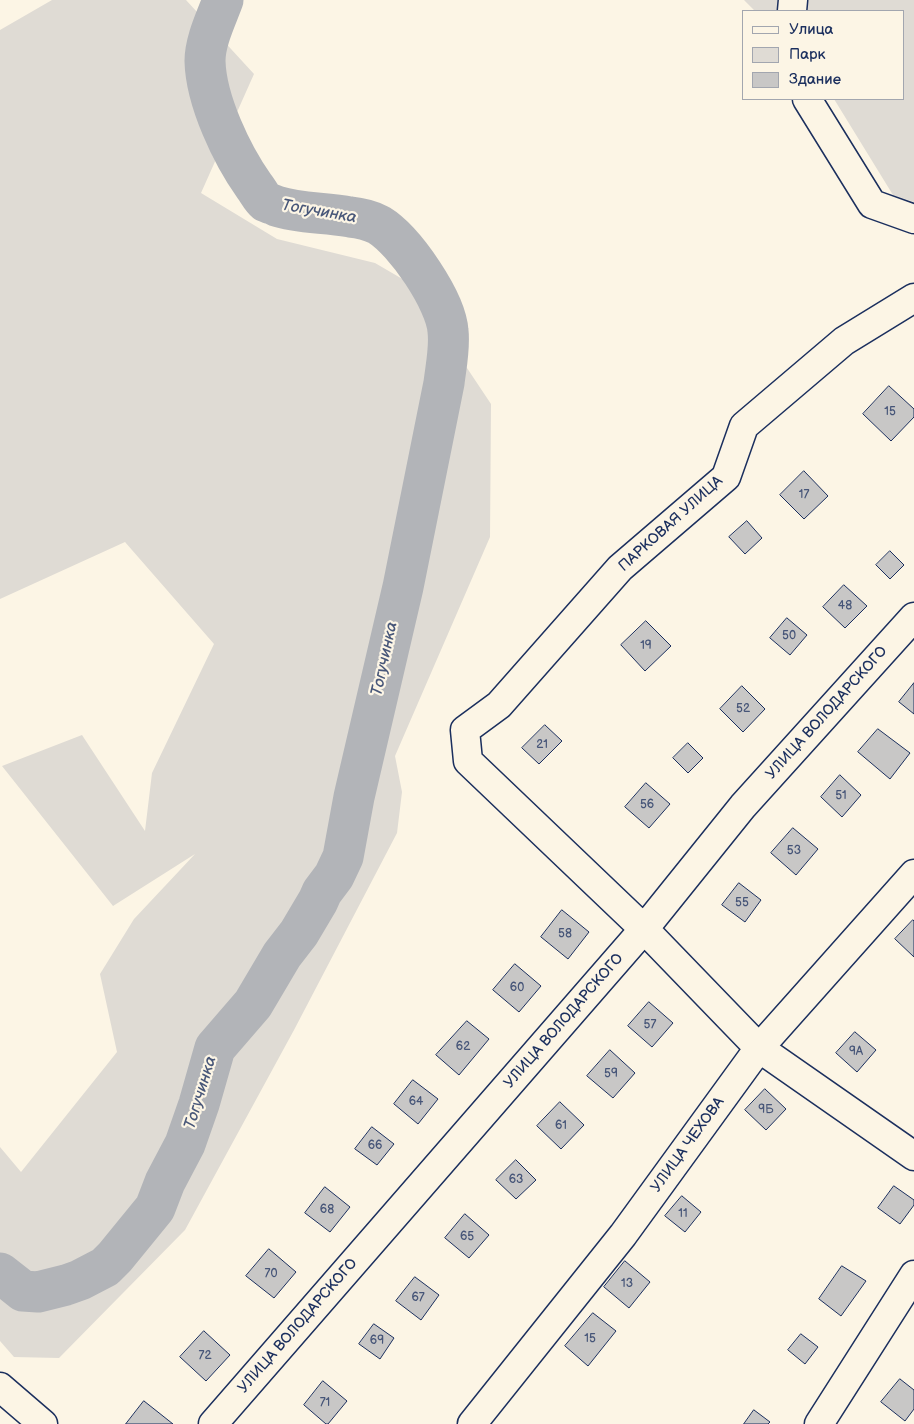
<!DOCTYPE html>
<html>
<head>
<meta charset="utf-8">
<style>
  body { margin:0 }
  #map { position:relative; width:914px; height:1424px; overflow:hidden; background:#fcf5e5; font-family:"Balsamiq Sans",sans-serif }
  canvas { display:block }
  .legend { position:absolute; left:742px; top:10px; width:162px; height:90px; box-sizing:border-box; background:#fcf5e5; border:1px solid #a2a6af; margin:0; padding:6px 9px; list-style:none; font-size:15px; color:#1b2f5e }
  .legend li { display:flex; align-items:center; gap:10px; height:25px }
  .legend b { width:25px; border:1px solid #a2a6af }
</style>
</head>
<body>
<div id="map">
<canvas width="914" height="1424"></canvas>
<ul class="legend">
<li><b style="height:6px;background:#fcf5e5"></b>Улица</li>
<li><b style="height:14px;background:#dfdbd4"></b>Парк</li>
<li><b style="height:14px;background:#c8c7c6"></b>Здание</li>
</ul>
</div>
<script>
const c = document.querySelector('canvas').getContext('2d');
c.lineJoin = 'round';
function paint(path, color) { c.fillStyle = color; c.fill(path, 'evenodd'); }
function strokePath(path, color, width, dash) { c.strokeStyle = color; c.lineWidth = width; c.lineCap = dash ? 'butt' : 'round'; c.setLineDash(dash || []); c.stroke(path); }
function label(font, color, halo, rows, align = 'center') {
  c.font = font + ' "Balsamiq Sans",sans-serif'; c.lineWidth = 4.5; c.setLineDash([]); c.textBaseline = 'middle'; c.strokeStyle = halo; c.fillStyle = color; for (const [text, x, y, turn = 0] of rows) {
    c.save(); c.translate(x, y); c.rotate((+turn || 0) * Math.PI / 180); c.textAlign = isNaN(turn) ? turn : align; if (halo) c.strokeText(text, 0, 0); c.fillText(text, 0, 0); c.restore();
  }
}
const green = new Path2D(`
  M52,0H186L254,74L201,193L277,239L375,263L411,284L491,404L490,537L395,756L402,792L397,833L294,1030L185,1230L59,1358L14,1357L0,1341V1147L21,1172L117,1052L100,974L134,919L195,854L113,906L2,766L82,735L145,831L152,773L214,644L125,542L0,599V30Z
  M744,0H914V202L893,195L834,99H903V11H755Z`);
const river = new Path2D(`
  M0,1273L23,1291L38,1292L66,1285L80,1280L105,1267L115,1257L155,1208L165,1182L185,1144L199,1104L215,1048L253,1004L282,955L299,933L318,901L322,892L334,876L343,857L354,797L403,587L444,383C446,366 450,348 448,331C446,301 405,241 379,225C371,221 360,218 350,217C325,212 300,214 276,206C273,204 268,203 266,202C261,198 258,191 254,186C232,155 206,101 205,61C205,41 216,19 223,0`);
const building = new Path2D(`
  M889,386L914,409V417L891,441L863,414Z
  M804,471L828,496L804,519L780,495Z
  M747,521L762,538L745,554L729,537Z
  M890,551L904,565L890,579L876,565Z
  M844,585L867,606L845,628L823,607Z
  M787,618L807,635L790,655L770,638Z
  M646,621L671,646L645,671L621,645Z
  M914,683V714L899,702Z
  M742,686L765,709L743,732L720,709Z
  M545,725L562,741L539,764L522,748Z
  M878,729L910,753L890,779L858,752Z
  M688,743L703,758L688,773L673,758Z
  M840,775L861,795L842,817L821,797Z
  M646,783L670,804L649,828L625,807Z
  M793,828L818,849L796,875L771,853Z
  M739,883L761,900L745,922L722,905Z
  M562,910L589,932L568,959L541,937Z
  M913,920L914,921V957L895,939Z
  M515,964L541,986L519,1012L493,990Z
  M649,1002L673,1023L652,1047L628,1026Z
  M467,1021L489,1039L459,1075L436,1055Z
  M855,1032L876,1050L857,1072L836,1053Z
  M610,1050L635,1073L613,1098L587,1076Z
  M413,1080L438,1099L418,1124L394,1104Z
  M765,1089L786,1109L766,1130L745,1110Z
  M560,1102L584,1125L561,1149L537,1126Z
  M372,1127L394,1144L377,1165L355,1149Z
  M516,1160L536,1180L516,1199L496,1180Z
  M894,1186L914,1200V1205L900,1224L878,1208Z
  M325,1187L350,1207L330,1232L305,1213Z
  M682,1196L701,1212L685,1232L665,1216Z
  M465,1214L489,1235L469,1258L445,1238Z
  M269,1249L296,1272L274,1298L246,1276Z
  M625,1261L650,1282L629,1308L604,1287Z
  M842,1266L866,1281L841,1316L819,1299Z
  M415,1277L439,1295L421,1320L396,1301Z
  M593,1313L616,1331L588,1366L565,1346Z
  M374,1324L394,1338L380,1359L359,1344Z
  M204,1331L230,1355L206,1381L180,1357Z
  M801,1334L818,1347L805,1364L788,1350Z
  M900,1379L914,1390V1409L905,1421L881,1402Z
  M323,1381L347,1401L328,1424H326L304,1405Z
  M144,1401L173,1424H126Z
  M754,1410L770,1422L768,1424H744Z`);
const minor = new Path2D(`
  M792,11L793,0
  M807,99L872,204L914,219
  M914,298L844,341L744,426L726,477L620,568L499,705L465,730L468,761L644,929L759,1048L914,1156
  M0,1387L43,1424
  M213,1424L644,929L743,806L914,617
  M472,1424L623,1235L759,1048L914,874`);
const major = new Path2D(`
  M819,1424L914,1275`);
const numberNames = [
  ["15",890,412],
  ["17",804,495],
  ["48",845,606],
  ["50",789,636],
  ["19",646,646],
  ["52",743,709],
  ["21",542,745],
  ["51",841,796],
  ["56",647,805],
  ["53",794,851],
  ["55",742,903],
  ["58",565,934],
  ["60",517,988],
  ["57",650,1025],
  ["62",463,1047],
  ["9А",856,1052],
  ["59",611,1074],
  ["64",416,1102],
  ["9Б",766,1110],
  ["61",561,1126],
  ["66",375,1146],
  ["63",516,1180],
  ["68",327,1210],
  ["11",683,1214],
  ["65",467,1237],
  ["70",271,1274],
  ["13",627,1284],
  ["67",418,1298],
  ["15",590,1339],
  ["69",377,1341],
  ["72",205,1356],
  ["71",325,1403]
];
const streetNames = [
  ["ПАРКОВАЯ УЛИЦА",671,524,-42],
  ["УЛИЦА ВОЛОДАРСКОГО",827,713,-48],
  ["УЛИЦА ВОЛОДАРСКОГО",564,1021,-49],
  ["УЛИЦА ЧЕХОВА",688,1145,-54],
  ["УЛИЦА ВОЛОДАРСКОГО",298,1326,-49]
];
const waterNames = [
  ["Тогучинка",319,212,10],
  ["Тогучинка",385,659,-78],
  ["Тогучинка",201,1093,-73]
];
paint(green, '#dfdbd4');
strokePath(river, '#b2b4b8', 41);
paint(building, '#c8c7c6');
strokePath(building, '#1b2f5e', 1);
strokePath(minor, '#1b2f5e', 31);
strokePath(major, '#1b2f5e', 31);
strokePath(minor, '#fcf5e5', 28);
strokePath(major, '#fcf5e5', 28);
label('12px', '#465578', null, numberNames);
label('15px', '#1b2f5e', '#fcf5e5', streetNames);
label('italic 16px', '#485779', '#fcf5e5', waterNames);
</script>
</body>
</html>
